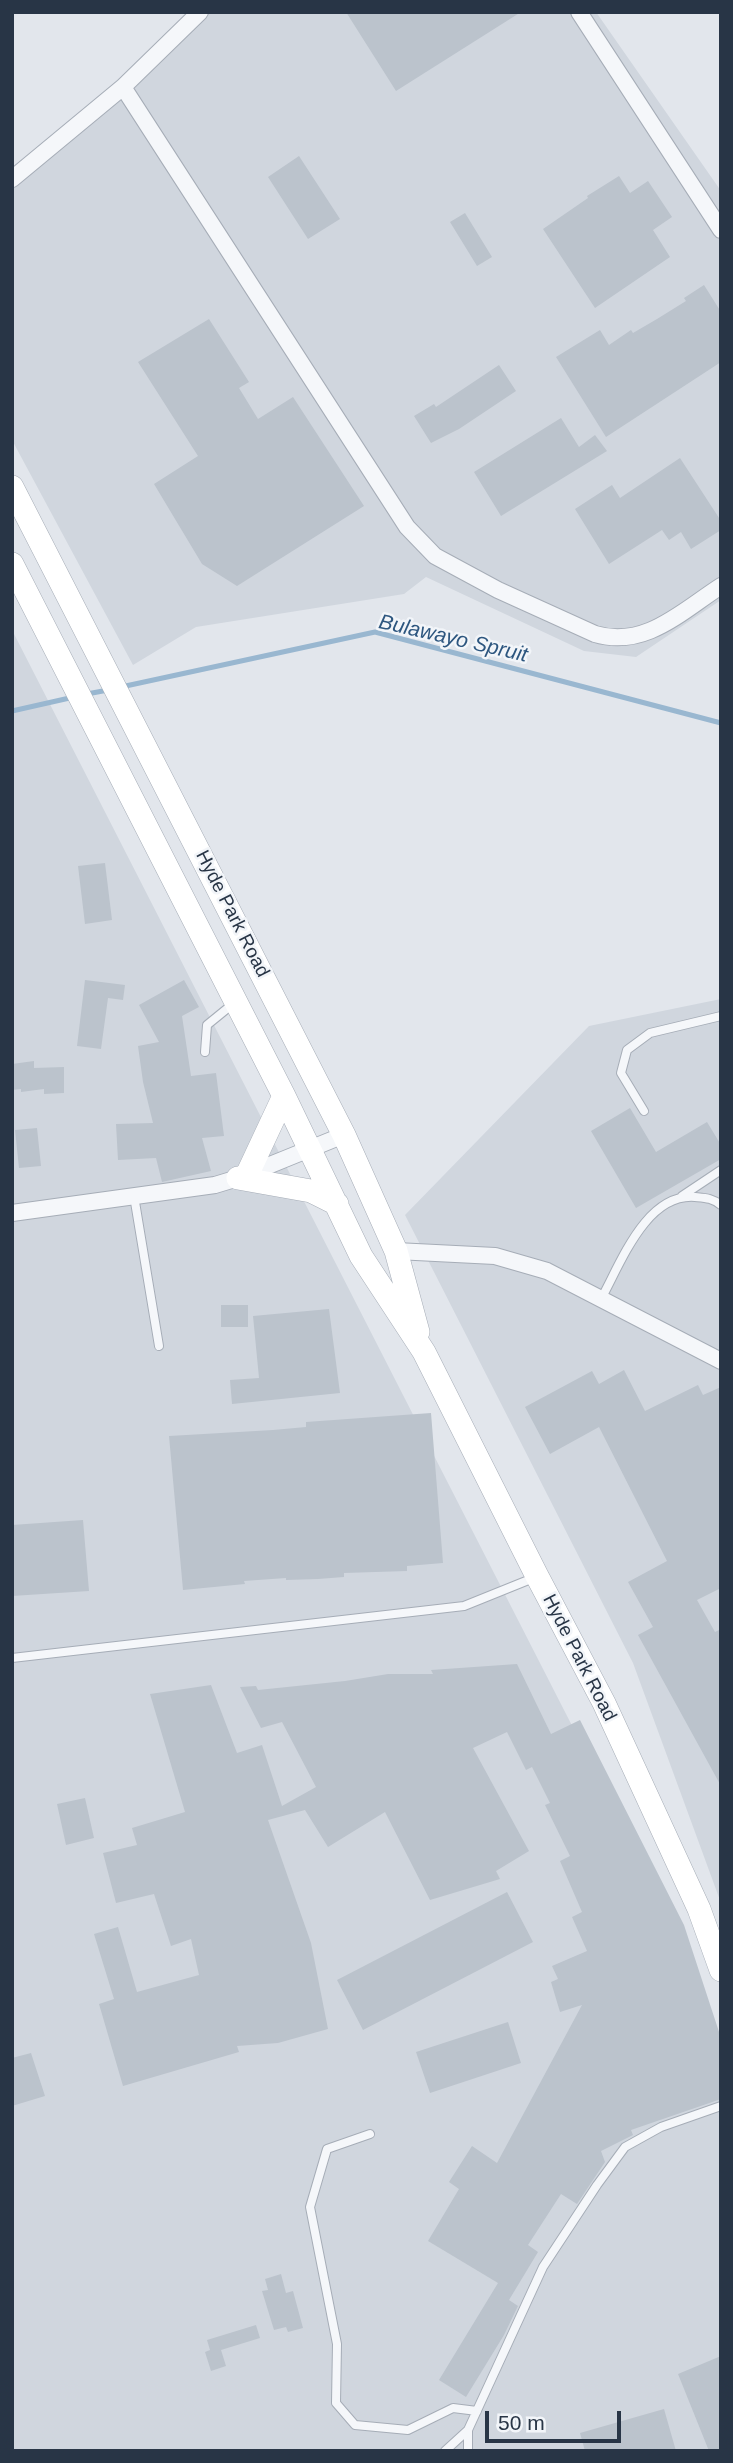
<!DOCTYPE html>
<html>
<head>
<meta charset="utf-8">
<style>
  body { margin:0 }
  #map { position:relative; width:733px; height:2463px; overflow:hidden; background:#e2e6ec; font-family:Arial,sans-serif }
  canvas { display:block }
  .frame { position:absolute; inset:0; border:14px solid #283546; pointer-events:none }
  .scale { position:absolute; left:485px; top:2411px; width:136px; height:32px; box-sizing:border-box; border:4px solid #283546; border-top:0; padding-left:9px; font-size:21px; line-height:24px; white-space:nowrap; color:#283546; -webkit-text-stroke:5px #f2f5f9; paint-order:stroke }
</style>
</head>
<body>
<div id="map">
<canvas width="733" height="2463"></canvas>
<div class="frame"></div>
<div class="scale">50 m</div>
</div>
<script>
const c = document.querySelector('canvas').getContext('2d');
c.lineJoin = 'round';
function paint(path, color) { c.fillStyle = color; c.fill(path, 'evenodd'); }
function strokePath(path, color, width, dash) { c.strokeStyle = color; c.lineWidth = width; c.lineCap = dash ? 'butt' : 'round'; c.setLineDash(dash || []); c.stroke(path); }
function label(font, color, halo, rows, align = 'center') {
  c.font = font + ' Arial,sans-serif'; c.lineWidth = 5; c.setLineDash([]); c.textBaseline = 'middle'; c.strokeStyle = halo; c.fillStyle = color; for (const [text, x, y, turn = 0] of rows) {
    c.save(); c.translate(x, y); c.rotate((+turn || 0) * Math.PI / 180); c.textAlign = isNaN(turn) ? turn : align; if (halo) c.strokeText(text, 0, 0); c.fillText(text, 0, 0); c.restore();
  }
}
const built = new Path2D(`
  M209,12H596L721,191V600L636,657L584,651L426,577L404,594L196,627L133,665L12,440V189L122,95Z
  M12,630L610,1800L721,2094V2451H12Z
  M721,999V1903L633,1663L405,1215L589,1026Z`);
const stream = new Path2D(`
  M121,687L375,632L721,723
  M87,694L108,690
  M12,711L74,697`);
const building = new Path2D(`
  M346,12H521L396,91Z
  M299,156L340,219L308,239L268,177Z
  M619,176L630,193L648,181L672,217L653,230L670,257L595,308L543,229L588,198L587,196Z
  M465,213L492,257L477,266L450,222Z
  M704,285L721,312V362L606,437L556,357L600,330L609,345L631,330L633,333L657,319L686,301L684,298Z
  M209,319L249,382L239,388L258,419L293,397L364,506L237,586L202,564L154,484L198,456L138,362Z
  M499,365L516,391L459,429L431,443L414,416L434,404L436,407Z
  M561,418L579,447L595,435L607,451L501,516L474,472Z
  M680,458L721,521V530L691,549L681,532L669,540L662,530L609,564L575,509L612,485L620,498Z
  M105,863L112,920L85,924L78,866Z
  M85,980L125,985L123,1000L108,998L101,1049L77,1046Z
  M184,980L199,1007L182,1016L191,1076L216,1073L224,1136L202,1138L211,1171L162,1182L156,1158L118,1160L116,1124L153,1123L143,1082L138,1046L159,1042L139,1005Z
  M34,1061V1068L64,1067V1093L44,1094V1089L21,1092V1089L12,1090V1064Z
  M630,1108L656,1152L707,1122L721,1145V1159L636,1208L591,1131Z
  M37,1128L41,1166L19,1168L15,1130Z
  M221,1305H248V1327H221Z
  M329,1309L340,1393L232,1404L230,1380L259,1378L253,1316Z
  M624,1370L645,1411L698,1385L703,1395L721,1387V1588L697,1600L715,1632L721,1629V1786L638,1635L653,1627L628,1582L667,1561L599,1427L550,1454L525,1407L592,1371L599,1384Z
  M431,1413L443,1563L407,1566V1571L344,1573V1577L318,1579L286,1580V1578L244,1581L245,1584L183,1590L169,1436L273,1430L306,1427V1422Z
  M83,1520L89,1591L12,1596V1525Z
  M517,1664L551,1734L580,1720L684,1925L721,2038V2099L631,2130L633,2135L601,2151L605,2162L577,2204L561,2194L528,2245L538,2252L509,2300L518,2306L504,2335L466,2397L439,2380L498,2283L428,2241L459,2189L449,2182L472,2146L497,2163L582,2005L560,2012L551,1982L558,1979L552,1966L587,1951L572,1917L582,1912L560,1861L570,1856L545,1805L550,1803L532,1767L526,1770L507,1732L473,1748L529,1851L496,1871L500,1879L430,1900L385,1812L328,1847L305,1810L268,1820L311,1943L328,2029L278,2043L237,2046L239,2052L123,2086L99,2004L114,1999L94,1934L118,1927L137,1992L199,1975L191,1939L171,1946L154,1894L116,1903L103,1853L137,1845L132,1828L185,1812L150,1694L211,1685L237,1753L262,1745L282,1806L316,1787L282,1722L261,1728L240,1687L256,1686L258,1690L345,1681L388,1674H433L431,1670Z
  M85,1798L94,1838L66,1845L57,1804Z
  M507,1892L533,1942L363,2030L337,1980Z
  M508,2022L521,2063L430,2093L416,2052Z
  M31,2053L45,2096L12,2106V2058Z
  M281,2274L286,2293L293,2291L303,2328L288,2332L286,2327L274,2330L262,2291L268,2290L265,2279Z
  M256,2325L260,2338L221,2350L226,2366L211,2371L205,2352L210,2350L207,2340Z
  M721,2356V2451H709L678,2374Z
  M664,2409L676,2451H585L580,2433Z`);
const lane = new Path2D(`
  M205,1052L207,1025L234,1003
  M644,1111L621,1073L627,1050L650,1033L721,1016
  M134,1196L159,1346
  M682,1196L721,1170
  M601,1299C621,1263 646,1193 695,1197C706,1198 712,1198 721,1205
  M12,1658L464,1606L536,1577
  M370,2134L327,2149L310,2207L337,2344L336,2403L355,2425L408,2430L453,2408L477,2411
  M468,2430V2451
  M445,2451L468,2430L543,2267L597,2185L625,2147L661,2127L721,2106`);
const street = new Path2D(`
  M579,12L721,230
  M123,87L407,527L435,556L498,590L595,634C645,649 682,611 721,586
  M12,179L123,87L200,12
  M12,1213L215,1185L238,1178L344,1135
  M396,1251L495,1256L547,1271L721,1361`);
const secondary = new Path2D(`
  M12,487L344,1135L396,1251L418,1332
  M12,564L284,1096L361,1256L424,1352L537,1576L604,1703L699,1909L721,1970
  M247,1175L284,1096
  M238,1178L311,1191L337,1204`);
const streetNames = [
  ["Hyde Park Road",232,914,63],
  ["Hyde Park Road",579,1658,63]
];
const waterNames = [
  ["Bulawayo Spruit",453,639,13]
];
paint(built, '#d0d6de');
strokePath(stream, '#99b7d0', 5);
paint(building, '#bbc3cc');
strokePath(lane, '#a6adb7', 10);
strokePath(street, '#a6adb7', 18);
strokePath(secondary, '#a6adb7', 24);
strokePath(lane, '#f5f7fa', 8);
strokePath(street, '#f5f7fa', 16);
strokePath(secondary, '#fff', 23);
label('19px', '#283546', '#f2f5f9', streetNames);
label('italic 21px', '#2d567f', '#f2f5f9', waterNames);
</script>
</body>
</html>
